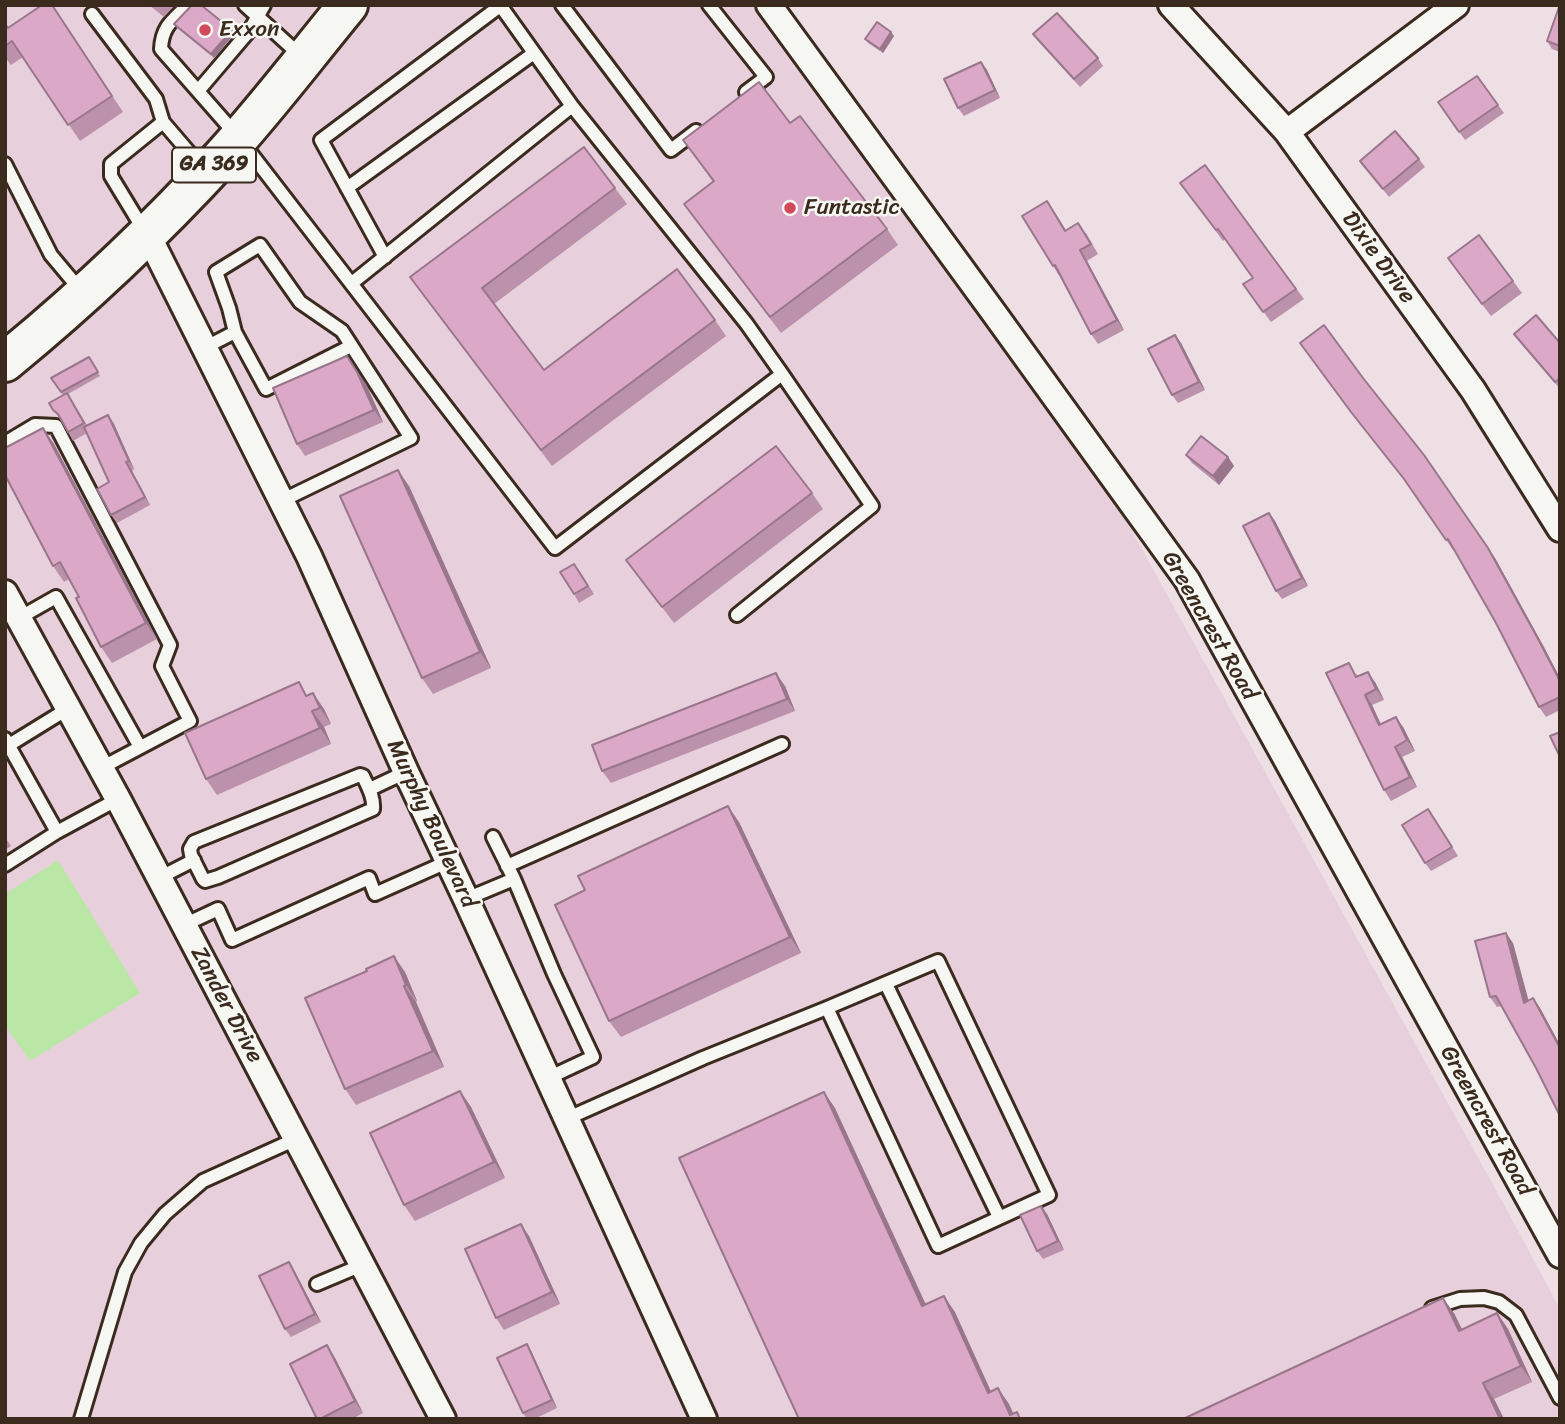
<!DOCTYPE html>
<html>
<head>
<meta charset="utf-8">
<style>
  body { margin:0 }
  #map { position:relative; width:1565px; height:1424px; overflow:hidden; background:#eedfe5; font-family:Sriracha,sans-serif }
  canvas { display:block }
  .frame { position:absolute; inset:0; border:7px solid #3b2a1e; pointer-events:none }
</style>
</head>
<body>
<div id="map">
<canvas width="1565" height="1424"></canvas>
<div class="frame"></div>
</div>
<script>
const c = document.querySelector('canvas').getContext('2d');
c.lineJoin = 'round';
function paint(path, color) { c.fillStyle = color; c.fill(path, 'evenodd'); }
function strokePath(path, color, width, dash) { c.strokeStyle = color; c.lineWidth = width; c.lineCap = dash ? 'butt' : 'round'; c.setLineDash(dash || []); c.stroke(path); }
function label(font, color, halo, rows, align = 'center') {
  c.font = font + ' Sriracha,sans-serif'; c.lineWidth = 5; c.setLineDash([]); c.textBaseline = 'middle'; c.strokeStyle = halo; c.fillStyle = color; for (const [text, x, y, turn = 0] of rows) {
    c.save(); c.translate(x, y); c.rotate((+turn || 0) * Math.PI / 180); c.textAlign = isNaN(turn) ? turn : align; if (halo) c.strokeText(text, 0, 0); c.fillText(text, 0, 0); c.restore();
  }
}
const built = new Path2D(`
  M5,5H773L1106,484L1507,1210L1560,1309V1419H5Z`);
const green = new Path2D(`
  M58,860L140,993L30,1061L5,1026V894Z`);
const lane = new Path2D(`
  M188,5C173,20 162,26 161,49L239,138L555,548L782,374
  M245,5L302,57
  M500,5L572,106L746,323L782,374L872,506L737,615
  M562,5L671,150L696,131
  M709,5L766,77L746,92
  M92,14L156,99L163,122
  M198,91L250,30L264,5
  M5,164L51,255L82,292
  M347,188L534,53
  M145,232L111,176V164L163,122L205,171
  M385,257L321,140L500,6
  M352,283L572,106
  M204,348L235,332
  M5,443L35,425L56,426L170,645L162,666L190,721L101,768
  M281,501L411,438L342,331L300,302L260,245L216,272L229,308L235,332L266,389L351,346
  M19,618L56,597L140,747
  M5,739L57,832L118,799
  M9,745L69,708
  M360,775L363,776C368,787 374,797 373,809L218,877L205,881L203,879L191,855L190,849L194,842Z
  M370,789L406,772
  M5,865L57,832
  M507,866L782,744
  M159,878L194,860
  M514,879L554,974L593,1057L548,1078
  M466,899L514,879L493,837
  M184,925L218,909L232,940L369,878L375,894L447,862
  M886,984L999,1217
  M566,1119L703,1058L827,1008L938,961L1049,1195L938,1246L827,1008
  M317,1284L362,1265
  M1432,1308L1460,1299L1484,1298L1499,1302L1516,1315L1560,1398
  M81,1419L125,1272L141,1243L165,1214L203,1181L296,1139`);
const street = new Path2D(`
  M769,5L994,313L1187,580L1560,1255
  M1171,5L1287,132L1473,390L1560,529
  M1287,132L1456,5
  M148,235L309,556L406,772L466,899L704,1419
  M5,593L118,799L443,1419`);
const primary = new Path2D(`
  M5,362C82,299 155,230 222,157C266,109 306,56 348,5`);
const wall = new Path2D(`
  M52,5L123,112L80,141L23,57L11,65L5,57V23L8,27Z
  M149,5H175L164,17Z
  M1560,7V52L1552,49L1547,41Z
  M174,24L234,34L214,58L177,28Z
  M1033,34L1098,58L1103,66L1080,87L1039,42Z
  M894,36L883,53L868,43L865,39Z
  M981,62L987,70L1000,98L964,116L958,108Z
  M1477,76L1504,113L1465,140L1438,102Z
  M790,123L887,229L898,245L781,333L684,204L713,182L683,140Z
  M1419,159L1425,167L1389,197L1360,161Z
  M1205,165L1304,299L1271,322L1243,284L1253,278L1225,239L1223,241L1188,194Z
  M615,188L627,204L494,304L544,370L715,320L726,336L552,466L410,277Z
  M1054,211L1066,230L1086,233L1098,254L1087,261L1124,330L1098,344L1091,334L1060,277L1053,266Z
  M1456,270L1513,281L1522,293L1491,316Z
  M1514,334L1560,343V389L1520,342Z
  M1175,335L1181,343L1205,390L1178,403L1172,395Z
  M1300,343L1495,558L1560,678V710L1546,717L1539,707L1496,623L1454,550H1453L1410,487L1358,422Z
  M89,357L100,376L68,394L87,425L108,415L114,424L134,469L132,471L150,505L117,523L111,515L109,482L87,433L73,441L61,420L53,410L63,395L51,378Z
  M366,384L383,422L305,456L297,444Z
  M43,428L54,444L157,639L112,663L101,647L79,597L69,579L64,582L53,566Z
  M1186,455L1228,457L1234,466L1219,485L1192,463Z
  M409,486L491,668L433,694L422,678Z
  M812,493L823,509L674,623L626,560Z
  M1269,513L1275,521L1308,586L1282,599L1276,591Z
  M580,572L594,594L579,603L574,594Z
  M1356,673L1358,676L1375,682L1384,700L1372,705L1381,724L1403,727L1415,751L1402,757L1417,787L1391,801L1384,790Z
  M785,686L795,711L611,783L602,771Z
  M308,695L324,709L331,724L324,727L331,744L217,795L206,779Z
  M1428,809L1458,856L1431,871L1425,863Z
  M739,822L801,953L621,1037L609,1021Z
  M5,837L11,846L5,850Z
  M1513,943L1528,1001L1533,998L1540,1008L1560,1045V1116L1536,1068L1502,1006L1497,1007L1490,997Z
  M405,972L417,1001L416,1002L444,1067L356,1105L345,1089Z
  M460,1091L471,1107L505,1178L415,1221L404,1205Z
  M1047,1214L1064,1250L1043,1259L1037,1251Z
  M529,1236L560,1304L504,1330L496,1318Z
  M294,1270L321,1322L291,1337L285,1329Z
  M1454,1313L1462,1329L1497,1313L1508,1329L1532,1382L1494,1399L1504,1419H1183Z
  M527,1344L532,1353L557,1408L534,1419H527L523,1413Z
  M327,1345L335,1358L363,1413L352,1419H317Z`);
const shadedWall = new Path2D(`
  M232,30L234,34L214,58L211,54Z
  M891,32L894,36L883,53L880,49Z
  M981,62L987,70L1000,98L995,90Z
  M1080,250L1087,261L1124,330L1117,320Z
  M1175,335L1181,343L1205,390L1199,382Z
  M347,356L366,384L383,422L374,410Z
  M108,415L114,424L134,469L129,461Z
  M43,428L54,444L157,639L146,623Z
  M1424,455L1495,558L1544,647L1560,678V681Z
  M1228,457L1234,466L1219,485L1213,476Z
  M126,462L132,471L150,505L145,497Z
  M398,470L409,486L491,668L480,652Z
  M1269,513L1275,521L1308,586L1302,578Z
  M1368,672L1375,682L1384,700L1376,689Z
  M776,673L785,686L795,711L787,699Z
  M313,693L324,709L331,724L320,708Z
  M1365,695L1372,705L1386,736L1379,725Z
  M312,711L324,727L331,744L320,728Z
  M1396,717L1403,727L1415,751L1407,740Z
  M1395,747L1402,757L1417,787L1410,777Z
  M728,806L739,822L801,953L790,937Z
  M1506,933L1513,943L1532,1013L1524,1003Z
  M394,956L405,972L417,1001L406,985Z
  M404,986L416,1002L444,1067L433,1051Z
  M1533,998L1540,1008L1560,1045V1048Z
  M460,1091L471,1107L505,1178L494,1162Z
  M824,1092L835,1108L934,1322L922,1306Z
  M1041,1206L1047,1214L1064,1250L1058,1241Z
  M521,1224L529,1236L560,1304L552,1292Z
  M289,1262L294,1270L321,1322L315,1314Z
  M944,1296L955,1312L999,1409L988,1393Z
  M1443,1298L1454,1313L1470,1347L1459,1331Z
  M1497,1313L1508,1329L1532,1382L1521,1366Z
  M527,1344L532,1353L557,1408L552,1400Z
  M327,1345L335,1358L363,1413L355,1401Z
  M1483,1383L1494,1399L1504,1419H1500Z
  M998,1388L1009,1404L1016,1419L1010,1415Z`);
const building = new Path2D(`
  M42,5H52L112,96L68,125L12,41L5,46V24L8,28Z
  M192,5H201L232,30L211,54L174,24Z
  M1559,7H1560V46L1547,41Z
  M1057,13L1098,58L1074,79L1033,34Z
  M877,22L891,32L880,49L865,39Z
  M981,62L995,90L958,108L944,79Z
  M1477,76L1498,105L1459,132L1438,102Z
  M759,82L790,123L800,116L887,229L770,317L684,204L714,181L683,140Z
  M1395,131L1419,159L1383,189L1360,161Z
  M584,147L615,188L482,288L544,370L677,269L715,320L541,450L410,277Z
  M1205,165L1296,289L1263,312L1243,284L1253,278L1218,229L1216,230L1180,183Z
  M1047,201L1065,231L1078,223L1091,244L1080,250L1117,320L1091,334L1055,265L1053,266L1022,216Z
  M1479,235L1513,281L1482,304L1448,258Z
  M1536,315L1560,343V378L1555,382L1514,334Z
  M1324,325L1363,378L1424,455L1488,548L1537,637L1560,681V697L1539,707L1496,623L1448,539L1446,540L1404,479L1351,412L1300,343Z
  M1175,335L1199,382L1172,395L1148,349Z
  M347,356L357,372L374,410L297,444L273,388Z
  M89,357L98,372L61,392L51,378Z
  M67,393L84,423L68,432L58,414L53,410L49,403Z
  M108,415L129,461L126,462L145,497L111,515L97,489L109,482L84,427Z
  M43,428L146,623L101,647L76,598L79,597L60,562L53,566L5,475V448Z
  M1201,436L1228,457L1213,476L1186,455Z
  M776,446L812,493L662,607L626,560Z
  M398,470L480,652L422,678L340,496Z
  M1269,513L1302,578L1276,591L1243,526Z
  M574,564L588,586L574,594L560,572Z
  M1349,663L1356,677L1368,672L1376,689L1365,695L1379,725L1396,717L1407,740L1395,747L1410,777L1384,790L1326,673Z
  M776,673L787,699L602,771L592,745Z
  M299,682L306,696L313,693L320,708L312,711L320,728L206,779L185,733Z
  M1560,732V757L1550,736Z
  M728,806L790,937L609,1021L555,905L585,890L578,876Z
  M1428,809L1452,847L1425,863L1402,825Z
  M1506,933L1524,1003L1533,998L1560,1048V1116L1536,1068L1496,996L1490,997L1475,941Z
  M394,956L406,985L404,986L433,1051L345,1089L305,998L367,971L366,969Z
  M460,1091L494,1162L404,1205L370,1133Z
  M824,1092L922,1306L944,1296L988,1393L998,1388L1010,1415L1017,1412L1020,1419H799L679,1158Z
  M1041,1206L1058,1241L1037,1251L1020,1215Z
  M521,1224L552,1292L496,1318L465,1249Z
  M289,1262L315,1314L285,1329L259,1276Z
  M1443,1298L1459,1331L1497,1313L1521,1366L1483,1383L1500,1419H1183Z
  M527,1344L552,1400L523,1413L497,1358Z
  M327,1345L355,1401L320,1419H317L290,1364Z`);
const markers = [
  [205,30,7,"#d1495b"],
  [790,208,7,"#d1495b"]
];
const shields = [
  [214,165,84]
];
const shieldNames = [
  ["GA 369",214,165]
];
const poiNames = [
  ["Exxon",219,30],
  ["Funtastic",804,208]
];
const streetNames = [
  ["Dixie Drive",1378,258,54],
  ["Greencrest Road",1209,626,60],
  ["Murphy Boulevard",431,824,65],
  ["Zander Drive",226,1005,62],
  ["Greencrest Road",1486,1121,61]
];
paint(built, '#e8cfdc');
paint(green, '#bae7a6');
strokePath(lane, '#3b2a1e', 18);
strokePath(street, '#3b2a1e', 30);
strokePath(primary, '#3b2a1e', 44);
strokePath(lane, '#f6f6f2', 12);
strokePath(street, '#f6f6f2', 24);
strokePath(primary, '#f6f6f2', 38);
paint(wall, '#bc91ab');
paint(shadedWall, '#99768b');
paint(building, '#dba9c7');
strokePath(building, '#99768b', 2);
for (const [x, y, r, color] of markers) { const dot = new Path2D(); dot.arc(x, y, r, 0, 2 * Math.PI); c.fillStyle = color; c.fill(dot); strokePath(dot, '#f6f6f2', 2.5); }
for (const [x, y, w] of shields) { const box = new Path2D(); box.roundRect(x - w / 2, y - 17.5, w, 35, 5); c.fillStyle = '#f6f6f2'; c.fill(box); strokePath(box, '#3b2a1e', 2); }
label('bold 21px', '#3b2a1e', null, shieldNames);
label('23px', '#3b2a1e', '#f6f6f2', poiNames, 'left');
label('23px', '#3b2a1e', '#f6f6f2', streetNames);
</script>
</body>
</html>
